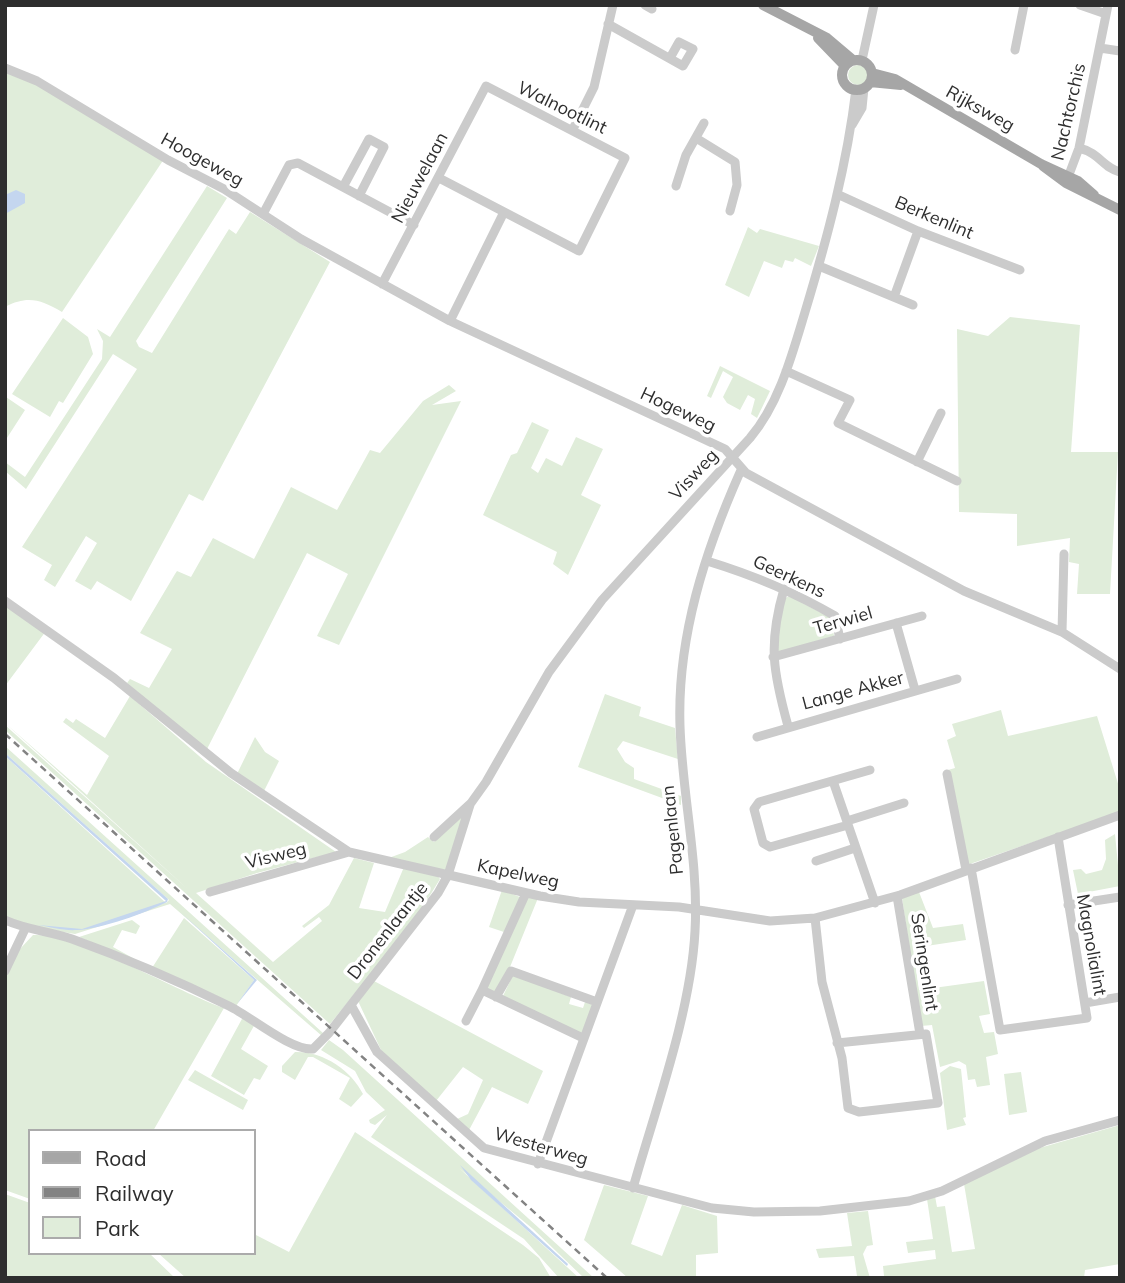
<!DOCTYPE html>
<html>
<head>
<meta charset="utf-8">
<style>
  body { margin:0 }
  #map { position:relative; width:1125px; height:1283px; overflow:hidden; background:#fff; font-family:Mulish,sans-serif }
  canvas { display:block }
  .frame { position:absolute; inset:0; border:7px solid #2e2e2e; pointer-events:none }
  .legend { position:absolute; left:28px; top:1129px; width:228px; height:126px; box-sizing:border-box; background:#fff; border:2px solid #ababab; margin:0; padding:9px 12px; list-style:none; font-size:21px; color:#2e2e2e }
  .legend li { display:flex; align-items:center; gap:14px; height:35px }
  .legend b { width:35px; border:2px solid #ababab }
</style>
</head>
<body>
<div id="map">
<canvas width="1125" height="1283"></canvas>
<div class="frame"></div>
<ul class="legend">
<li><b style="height:9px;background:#a6a6a6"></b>Road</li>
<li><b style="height:9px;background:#838383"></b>Railway</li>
<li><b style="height:19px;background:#e0edda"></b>Park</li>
</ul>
</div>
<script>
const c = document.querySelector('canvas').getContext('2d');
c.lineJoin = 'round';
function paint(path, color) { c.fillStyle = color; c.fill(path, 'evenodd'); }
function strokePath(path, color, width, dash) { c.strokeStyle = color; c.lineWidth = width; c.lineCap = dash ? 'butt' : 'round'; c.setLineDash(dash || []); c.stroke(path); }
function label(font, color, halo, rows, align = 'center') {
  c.font = font + ' Mulish,sans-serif'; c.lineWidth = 7; c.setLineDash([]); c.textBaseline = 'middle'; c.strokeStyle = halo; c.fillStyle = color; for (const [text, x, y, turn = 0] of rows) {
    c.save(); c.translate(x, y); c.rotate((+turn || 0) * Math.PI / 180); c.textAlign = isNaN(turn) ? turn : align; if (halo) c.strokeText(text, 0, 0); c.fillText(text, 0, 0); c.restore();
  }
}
const green = new Path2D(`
  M848 75a10 10 0 1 1 20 0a10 10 0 1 1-20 0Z
  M5,70L36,83L164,159L62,312C41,300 28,295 5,307Z
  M207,186L227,198L136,341L139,347L152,353L229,229L236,234L250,212L330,262L203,501L189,494L131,601L97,581L91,590L75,581L97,543L86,536L55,587L44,580L52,565L22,547L137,369L113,354L26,489L5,471V462L25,477L102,359L103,341L97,329L110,337Z
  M748,227L757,233L760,229L819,246L811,266L795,258L793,262L785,260L782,268L764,261L749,297L725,285Z
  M1010,317L1080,325L1071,452H1118L1110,594H1077L1079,564L1069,562L1070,538L1017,546V514L959,512L957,329L988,336Z
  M63,318L88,337L93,354L63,403L59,401L50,417L12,394Z
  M720,366L770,391L757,418L751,414L755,399L748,395L740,410L727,403L723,397L733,377L723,371L711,398L707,396Z
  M449,385L456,391L432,405L461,401L339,645L317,636L348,574L307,553L206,751L127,683L130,679L149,688L172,649L140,633L175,574L177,571L191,577L213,538L254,559L291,487L337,510L370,450L380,453L423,401Z
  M6,397L25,410L5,441V399Z
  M532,422L549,430L531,468L538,473L546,458L562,466L576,437L603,449L581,495L601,505L568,575L553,564L557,552L483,515L511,455L517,453Z
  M789,596L831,618L834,636L778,652L775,630L784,599Z
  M5,605L46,631L5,686Z
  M605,694L641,707L639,716L675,728L678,759L623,741L617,749L625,762L634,768V779L681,796V805L578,767Z
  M130,696L206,762L336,852L257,873L196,893L273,962L322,921L319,917L304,928L302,926L329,905L354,858L374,863L359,908L385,912L404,867L437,875L440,879L416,918L330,1024L5,730V725L191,892L5,723L87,795L109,756L63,722L66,718L73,723L76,719L105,738Z
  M1001,710L1008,736L1097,716L1120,790V812L967,865L948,770L955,768L947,740L956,736L952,724Z
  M255,737L265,752L279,761L264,791L237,774Z
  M5,746L323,1033L322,1036L170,904L75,934L32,927L5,917V756L166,903L169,900L5,753Z
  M465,811L446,870L386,859L405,852L428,837L434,842Z
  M1115,834L1120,886L1078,894L1073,870L1081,869L1086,874L1102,870L1106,859L1105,840Z
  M502,890L520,897L507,933L489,927Z
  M919,892L933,928L963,924L966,940L913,948L919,990L984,981L990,1014L979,1016L984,1033L994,1032L998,1054L986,1057L990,1085L977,1087L975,1079L968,1080L966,1065L959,1061L940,1067L932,1025L921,1026L902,898Z
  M528,898H538L510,967L495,992L487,988Z
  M184,918L254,980L236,1006L152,968Z
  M132,920L140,926L136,934L122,930L113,947L140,962L79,937Z
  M33,935C76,932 178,992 224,1008L153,1131H30V1199L5,1190V976L19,950Z
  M513,975L571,997L569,1004L583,1008L585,1002L593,1005L584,1031L581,1033L503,996Z
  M374,981L543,1071L528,1104L492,1087L468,1132L455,1120L468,1114L483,1080L463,1067L436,1101L382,1052L358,1001Z
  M243,1017L255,1024L241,1049L268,1066L260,1080L254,1078L244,1095L211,1076Z
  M329,1040L343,1050L594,1278H584L533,1229L459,1168L579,1278H559L524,1239L371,1137L387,1115L375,1125L370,1123L369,1120L385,1110L366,1092L355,1071L321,1050Z
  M295,1052C323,1051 351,1070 363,1094L351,1107L339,1099L350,1078L313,1057H308L295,1080L282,1072V1066Z
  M950,1066L961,1069L966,1117L963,1118L966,1125L947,1130L940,1073Z
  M195,1070L248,1100L243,1110L188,1080Z
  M1021,1072L1027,1112L1009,1115L1004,1074Z
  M1120,1125V1264L1085,1270L1084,1278H847L857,1276L854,1256L819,1258L816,1249L852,1246L847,1213L868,1211L873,1245L867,1246L863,1254L870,1278L884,1276L883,1266L936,1259L935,1250L908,1253L906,1242L933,1239L927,1199L935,1196L937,1207L945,1206L952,1252L975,1249L964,1184L1036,1149Z
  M355,1132L523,1245L539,1258L551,1278H186L158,1253H254V1234L289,1252Z
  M604,1185L648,1196L631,1244L662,1256L682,1205L717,1216L718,1253L696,1255V1278H628L584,1240Z
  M5,1194L30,1203V1253H149L175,1278H5Z`);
const water = new Path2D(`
  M16,190L25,194V203L5,214V195Z
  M5,753L168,899L167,902C145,913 102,929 77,930C64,931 51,927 38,925L82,929L166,901L5,756Z
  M180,912L257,980L237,1004L254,980Z
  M460,1165L568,1264L567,1266L471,1180Z`);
const minor = new Path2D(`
  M645,5L652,9
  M1080,5L1106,14
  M608,24L683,66L693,49L679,42L670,58
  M1100,48L1120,51
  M1015,50L1024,5
  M862,60L874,5
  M5,68L37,81L168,160L224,189L301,239L450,321L725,449L746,473L964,591L1062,632L1120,669
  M852,125L862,108L864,88
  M573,129L594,87L613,5
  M696,138L735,162L737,185L730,211
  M1079,148C1100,153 1103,168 1120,172
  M1067,180L1079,148L1108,5
  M676,186L686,155L704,123
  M343,187L369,139L384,147L359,196
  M837,194L918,231L1020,270
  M263,214L289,165L298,163L414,225
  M819,266L913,305
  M382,284L486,86L625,158L579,251L439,178
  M894,297L918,231
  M450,321L504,212
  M786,371L850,400L838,423L957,481
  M917,462L941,413
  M707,561C753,575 794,592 835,616L840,639
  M784,589C768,644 773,672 788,726
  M5,601L114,678L231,773L349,852L540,896L579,902L679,907L770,921L815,918L900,895L1120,815
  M896,623L915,690
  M1062,632L1064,554
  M773,657L922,616
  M757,737L957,679
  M947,774L966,870
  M833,781L875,903
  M847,821L904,803
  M848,825L770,847L763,843L754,809L759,802L870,770
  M434,837L471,803L486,782L549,672L602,600L750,438C779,404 792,355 805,312C827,239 847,165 856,89
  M816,861L855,848
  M971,868L1000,1030L1087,1018L1058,837
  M210,892L349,852
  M526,893L482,990L583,1038
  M897,896L920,1034
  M1068,905L1120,897
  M815,918L822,982L842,1058L848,1108L859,1112L938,1103L926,1034L837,1043
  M5,920C27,930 49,931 72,939C125,958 178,981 229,1006C250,1016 291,1051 313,1049L329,1033L438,893L448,875L470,805
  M5,971L25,929
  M496,997L511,971L597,1002
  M1085,1003L1120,997
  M351,1005L377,1052L484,1148L712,1208L754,1212L820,1211L909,1201L942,1191L1045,1141L1120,1120
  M466,1021L482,990
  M538,1164L633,905
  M633,1188C655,1110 691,1012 695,931C699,863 682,794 680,726C677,637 705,551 741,470`);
const major = new Path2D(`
  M763,5L827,38L853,60
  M818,38L845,66
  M842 75a15 15 0 1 1 30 0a15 15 0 1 1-30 0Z
  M872,73L895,79L1041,164L1078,181L1094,195
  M870,82L901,85
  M1043,166L1066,183L1120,210`);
const rail = new Path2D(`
  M5,734L607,1278`);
const streetNames = [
  ["Walnootlint",562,108,26],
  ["Rijksweg",980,109,29],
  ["Nachtorchis",1069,112,-77],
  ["Hoogeweg",202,160,29],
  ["Nieuwelaan",420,178,-62],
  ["Berkenlint",934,218,23],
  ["Hogeweg",678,410,25],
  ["Visweg",694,475,-47],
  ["Geerkens",789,577,25],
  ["Terwiel",843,621,-16],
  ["Lange Akker",853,691,-15],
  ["Pagenlaan",673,830,-96],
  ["Visweg",276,856,-14],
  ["Kapelweg",518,874,12],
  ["Dronenlaantje",388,931,-52],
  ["Magnolialint",1091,945,80],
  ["Seringenlint",924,962,81],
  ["Westerweg",541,1147,16]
];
paint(green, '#e0edda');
paint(water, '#c4d6ef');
strokePath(minor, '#cbcbcb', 9);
strokePath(major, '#a6a6a6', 10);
strokePath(rail, '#838383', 2.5, [7, 5]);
label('18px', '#2e2e2e', '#fff', streetNames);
</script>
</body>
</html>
